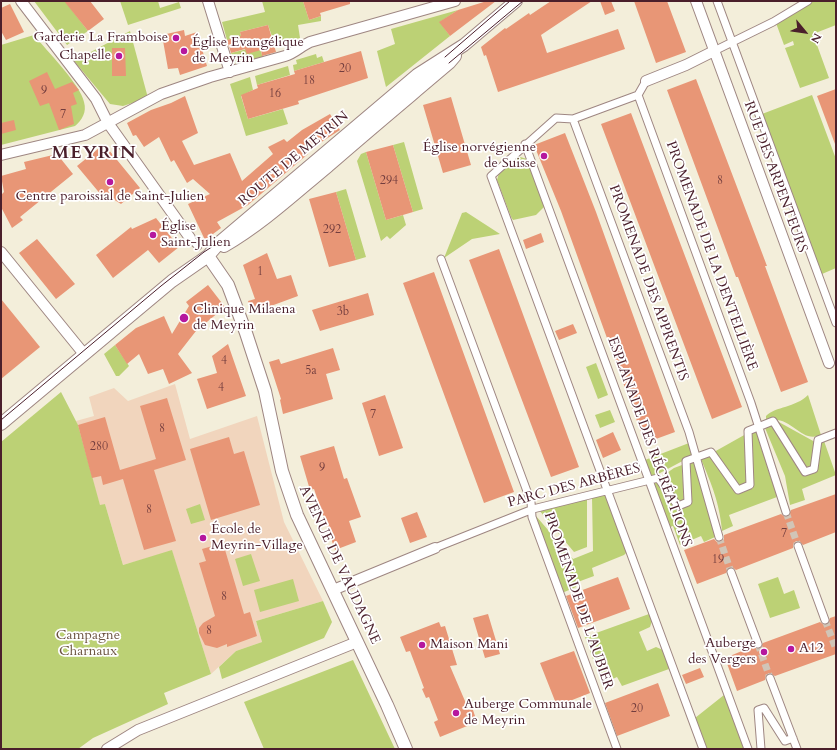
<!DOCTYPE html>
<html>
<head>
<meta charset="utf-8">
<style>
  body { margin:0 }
  #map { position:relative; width:837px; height:750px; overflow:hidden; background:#f3eeda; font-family:Cardo,serif }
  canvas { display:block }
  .frame { position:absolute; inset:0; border:2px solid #4a1f2b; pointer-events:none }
  .north { position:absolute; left:785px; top:12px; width:40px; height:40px; -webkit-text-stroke:3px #fff; paint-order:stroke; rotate:119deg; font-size:11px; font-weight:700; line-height:16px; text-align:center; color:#4a1f2b }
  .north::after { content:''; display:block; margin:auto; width:14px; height:18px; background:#4a1f2b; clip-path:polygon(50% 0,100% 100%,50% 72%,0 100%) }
</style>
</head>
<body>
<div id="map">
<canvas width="837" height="750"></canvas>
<div class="frame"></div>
<div class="north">N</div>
</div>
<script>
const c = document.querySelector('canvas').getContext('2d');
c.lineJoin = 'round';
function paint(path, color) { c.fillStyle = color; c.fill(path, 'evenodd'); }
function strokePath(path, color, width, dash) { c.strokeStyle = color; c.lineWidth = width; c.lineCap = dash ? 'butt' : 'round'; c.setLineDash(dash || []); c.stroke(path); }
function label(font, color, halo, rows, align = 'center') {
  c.font = font + ' Cardo,serif'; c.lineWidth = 3.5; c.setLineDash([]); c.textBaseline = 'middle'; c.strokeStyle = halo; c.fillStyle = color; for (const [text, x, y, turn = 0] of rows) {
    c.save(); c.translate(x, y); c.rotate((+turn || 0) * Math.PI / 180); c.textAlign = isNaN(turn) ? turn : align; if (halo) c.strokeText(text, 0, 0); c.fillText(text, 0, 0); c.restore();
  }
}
const built = new Path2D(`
  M175,384L190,439L257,416L284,522L323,601L256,621L262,642L236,651L211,674L172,551L123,565L105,504L100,506L76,421L94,416L89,397L114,388L128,401Z`);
const green = new Path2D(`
  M34,1H65L88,31L67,45Z
  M120,1H158L160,8L179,2L181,8L128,25Z
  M262,1H303L309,20L321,16V21L298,25L300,38L275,45L268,25L240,32L243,43L233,39L227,40L222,22L265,12Z
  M814,1H836V25L813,34L829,78L800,88L785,48L794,45L793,41L784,45L776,23Z
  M458,10L440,22L450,36L386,87L377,51L395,44L391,29Z
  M130,31L148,98L123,106L110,104L74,61Z
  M34,35C46,50 81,85 84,102C87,112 82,120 75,126L1,145V45Z
  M259,46L263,58L236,65L231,53Z
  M316,54L317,58L322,56L324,62L294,71L293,65L297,64L296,60Z
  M288,66L290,75L257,85L255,76Z
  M250,77L253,90L241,96L248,119L283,109L288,124L246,136L230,84Z
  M812,95L836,159V268L822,274L762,114Z
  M404,142L423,209L413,212L393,145Z
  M366,152L386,220L403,215L406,225L390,239L387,236L381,241L357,161L361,154Z
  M517,156L527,159L544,207L536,215L513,220L511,217L497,180L499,173Z
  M346,189L366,257L356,260L336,192Z
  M466,212L500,234L472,239L444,258L462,213Z
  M115,345L129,366L119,376H116L104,354Z
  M596,363L608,395L598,399L586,367Z
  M61,392L78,425L100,505L105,504L123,565L172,550L211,674L164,693L168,704L93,738L78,749H1V442Z
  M808,395L821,435C799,444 792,413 766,421V416C776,406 795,408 808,395Z
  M610,410L615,422L600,428L595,415Z
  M777,421L815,442L811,466L806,468Z
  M772,425L803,476L817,470L820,442L824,441L836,475L802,489L805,500L790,505L785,476L765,428Z
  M756,431L777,497L729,515L733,526L722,531C719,501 712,486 701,459L710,455L736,493L753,488L751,433Z
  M746,434L747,483L739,486L714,452Z
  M689,443L692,456L660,473L651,476L645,460Z
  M694,462L715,537L704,542L701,536L680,545L673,526L670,527L653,482L658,481L676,510L690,504L688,464Z
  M682,465L684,500L679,503L661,477L674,468Z
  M605,494L627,552L624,555L592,568L594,576L575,583L576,587L562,593L536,516L573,559L593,551L592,497Z
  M587,499V547L574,552L539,510Z
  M200,504L205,520L191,524L186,509Z
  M251,554L260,581L243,586L235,559Z
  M778,577L784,594L794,590L800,608L770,618L758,584Z
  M293,579L299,601L260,612L254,590Z
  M323,601L332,622L324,638L222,679L219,667L236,651L262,642L256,621Z
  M649,614L652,621L650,627L639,632L647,651L656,647L663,650L669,669L622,686L617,677L602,684L585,637Z
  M353,660L395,749H264L244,702Z
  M724,695L744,749H706L695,718Z`);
const building = new Path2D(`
  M64,1H90L104,19L88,31Z
  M303,1H350V4L320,13L321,16L309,20Z
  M487,1H496L450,36L439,22L458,10Z
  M551,1H592L541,35L547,53L618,29L625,49L498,92L486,55L484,56L481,47L505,28L506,29L529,13L530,15Z
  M600,1H611L615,11L605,15Z
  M634,1H667L686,52L656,63Z
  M10,4L24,32L6,40L1,31V8Z
  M268,25L276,52L262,56L261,50L247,54L245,49L231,53L227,40L241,36L240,32Z
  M184,30L185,36L197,32L207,66L180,75L178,68L168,69L162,35Z
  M112,48H125L126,76H112Z
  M361,51L368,78L298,101L299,104L248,119L241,95L258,88L257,85L295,74L294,71Z
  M47,72L55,89L72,82L79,90L73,93L77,104L71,106L74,124L59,130L49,103L40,106L29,81Z
  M696,79L767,266H765L808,382L781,392L738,277H736L667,90Z
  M836,89V143L835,144L817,96Z
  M185,96L198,133L182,141L194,165L230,153L242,181L273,154L268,147L284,139L287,142L302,130L330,114L340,130L306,152L308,154L248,205L217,222L221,228L205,240L188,204L210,194L193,179L187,183L174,160L171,162L159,137L144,147L136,135L133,136L127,123L151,110L171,103Z
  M451,97L471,165L443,173L423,105Z
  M631,113L742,407L712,419L601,124Z
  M14,120L16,130L1,134V123Z
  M565,133L596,212L675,432L645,443L561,211L534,145Z
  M104,144L140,188L121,204L105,194L102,196L77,166Z
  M393,145L413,212L386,220L366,152Z
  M57,154L73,174L20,217L23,220L12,228L1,207V195L4,192L1,176L26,169L24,162Z
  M336,192L356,260L329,267L309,199Z
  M156,218L179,247L159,263L148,250L113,278L96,255L131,227L132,229Z
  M541,233L544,242L526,249L523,240Z
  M37,239L75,284L56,299L19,253Z
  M499,249L579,467L551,477L469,260Z
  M267,253L277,279L291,275L298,296L252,313L248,301L255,299L243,265Z
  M434,272L514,492L484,503L403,283Z
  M208,285L225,307L196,331L178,354L192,373L169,384L163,369L148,374L139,354L127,364L115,345L136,328L164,316L172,334L189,306L186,302Z
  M368,293L374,315L320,331L312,310Z
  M1,299L40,347L1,379Z
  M573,324L577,333L559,340L555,331Z
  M228,344L246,396L207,409L197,379L217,373L212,356Z
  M333,348L340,370L326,374L333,399L283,414L280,400L281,399L269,362L279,359L281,364Z
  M385,395L403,448L379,456L362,403Z
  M167,398L186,460L154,470L176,541L144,550L123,479L103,485L101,476L92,478L78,425L105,417L120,470L156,459L140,406Z
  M613,432L621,450L603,458L596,440Z
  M229,437L234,454L244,451L260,505L211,520L190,449Z
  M334,446L344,479L347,478L361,517L349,521L356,542L335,550L314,489L310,490L300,456Z
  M836,494V532L803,545L799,541H796L793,545V548L736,570L732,567L729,568L726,573L697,584L684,550L714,539L717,542H721L724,539V535L781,514L785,517H788L791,510Z
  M417,512L427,537L410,543L401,518Z
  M223,543L244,614L250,612L257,636L227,647V644L217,648L205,645L199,633V628L203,623L215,616L199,563L206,561L202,549Z
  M618,577L630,609L578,628L566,596Z
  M488,614L500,654L485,658L473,618Z
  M836,616V654L775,676L769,673L766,675L765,680L737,691L725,658L754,646L760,648L763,643L820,622L824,625H827L830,618Z
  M439,622L441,627L445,626L457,665L450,666L468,708L472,707L477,722L440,737L434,722L438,720L429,697L426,698L422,689L424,688L410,651L406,652L400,637Z
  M574,651L590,693L557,706L540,663Z
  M700,668L704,677L686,684L682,675Z
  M658,683L670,716L617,736L605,703Z`);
const pedestrianTunnel = new Path2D(`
  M786,512L798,546
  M719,537L731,572
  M825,620L836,649
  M758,644L770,678`);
const pedestrian = new Path2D(`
  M717,1L836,323
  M714,51L773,22L808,1
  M646,81L638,95L573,119L556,118L491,176L703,749
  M638,95L751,403L786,512
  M573,119L689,432L719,537
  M525,144L748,749
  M190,238L198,246
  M441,259L531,502L532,517L617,749
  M798,546L825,620
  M435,548L533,509L658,478L678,506L688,502L686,461L711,452L738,490L750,485L748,431L773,421L805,472L814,469L818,440L836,433
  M731,572L758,644
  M770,678L797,749
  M761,749L758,710L764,708L785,741L793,738`);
const minor = new Path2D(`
  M21,1L96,99L108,123L190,238
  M208,1L230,72
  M696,1L829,363
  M646,81L686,65L714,51
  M1,155L85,135L161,94L210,77L285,56C295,53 301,46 310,42L455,1
  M1,252L84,354
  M333,590L435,548
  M107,749L138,730L357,642`);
const tertiary = new Path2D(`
  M224,246C262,224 294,194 328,166C368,131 409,97 449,63L455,56
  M208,256L228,285L246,333L265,391L282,471L297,515L387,705L406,749
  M1,424L172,281L208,256L221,241L417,75L464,45L516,1`);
const tram = new Path2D(`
  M445,57L510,1
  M449,63L523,1
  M1,420L161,286L204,252L221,241`);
const markers = [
  [176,38,4,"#b5179e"],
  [184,51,4,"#b5179e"],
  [119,56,4,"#b5179e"],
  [544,156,4,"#b5179e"],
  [110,182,4,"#b5179e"],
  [153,235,4,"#b5179e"],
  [184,318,5,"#b5179e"],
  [203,538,4,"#b5179e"],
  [422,645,4,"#b5179e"],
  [791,649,4,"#b5179e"],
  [764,652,4,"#b5179e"],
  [456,713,4,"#b5179e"]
];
const numberNames = [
  ["20",345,69],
  ["18",309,81],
  ["9",44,91],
  ["16",275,94],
  ["7",63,115],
  ["294",389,181],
  ["8",720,181],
  ["292",332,230],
  ["1",260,272],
  ["3b",343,312],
  ["4",224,361],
  ["5a",311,371],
  ["4",221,388],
  ["7",373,415],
  ["8",162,429],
  ["280",99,447],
  ["9",322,468],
  ["8",149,510],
  ["7",784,534],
  ["19",718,560],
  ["8",224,597],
  ["8",209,631],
  ["20",637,709]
];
const poiNames = [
  ["Garderie La Framboise",168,38,"right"],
  ["Église Evangélique",192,43],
  ["de Meyrin",192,59],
  ["Chapelle",111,56,"right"],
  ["Église norvégienne",536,148,"right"],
  ["de Suisse",536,164,"right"],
  ["Centre paroissial de Saint-Julien",110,197,"center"],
  ["Église",161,227],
  ["Saint-Julien",161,243],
  ["Clinique Milaena",193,310],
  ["de Meyrin",193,326],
  ["École de",211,530],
  ["Meyrin-Village",211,546],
  ["Auberge",756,644,"right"],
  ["des Vergers",756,660,"right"],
  ["Maison Mani",430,645],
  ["A12",799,649],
  ["Auberge Communale",464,705],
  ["de Meyrin",464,721]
];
const streetNames = [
  ["ROUTE DE MEYRIN",294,159,-40],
  ["RUE DES ARPENTEURS",775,177,70],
  ["PROMENADE DE LA DENTELLIÈRE",711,256,70],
  ["PROMENADE DES APPRENTIS",648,283,70],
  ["ESPLANADE DES RÉCRÉATIONS",649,442,70],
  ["PARC DES ARBÈRES",574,486,-15],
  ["AVENUE DE VAUDAGNE",339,565,65],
  ["PROMENADE DE L'AUBIER",578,601,71]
];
const parkNames = [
  ["Campagne",88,636],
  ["Charnaux",88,652]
];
const districtNames = [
  ["MEYRIN",94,154]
];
paint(built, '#f1d5bd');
paint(green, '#bcd175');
paint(building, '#e89676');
strokePath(pedestrianTunnel, '#d1c5b7', 7, [7, 3.5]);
strokePath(pedestrian, '#9e8682', 9);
strokePath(minor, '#9e8682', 12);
strokePath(tertiary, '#9e8682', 14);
strokePath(pedestrian, '#fff', 7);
strokePath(minor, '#fff', 10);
strokePath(tertiary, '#fff', 12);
strokePath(tram, '#4a1f2b', 1);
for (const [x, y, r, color] of markers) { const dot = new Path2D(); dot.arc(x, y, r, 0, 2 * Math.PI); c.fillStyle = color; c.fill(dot); strokePath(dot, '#fff', 1.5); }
label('12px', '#723d3e', null, numberNames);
label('14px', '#4a1f2b', '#fff', poiNames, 'left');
label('14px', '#4a1f2b', '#fff', streetNames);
label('14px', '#6c5441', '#fff', parkNames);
c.letterSpacing = '1px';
label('bold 18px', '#4a1f2b', '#fff', districtNames);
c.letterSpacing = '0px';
</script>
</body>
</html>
